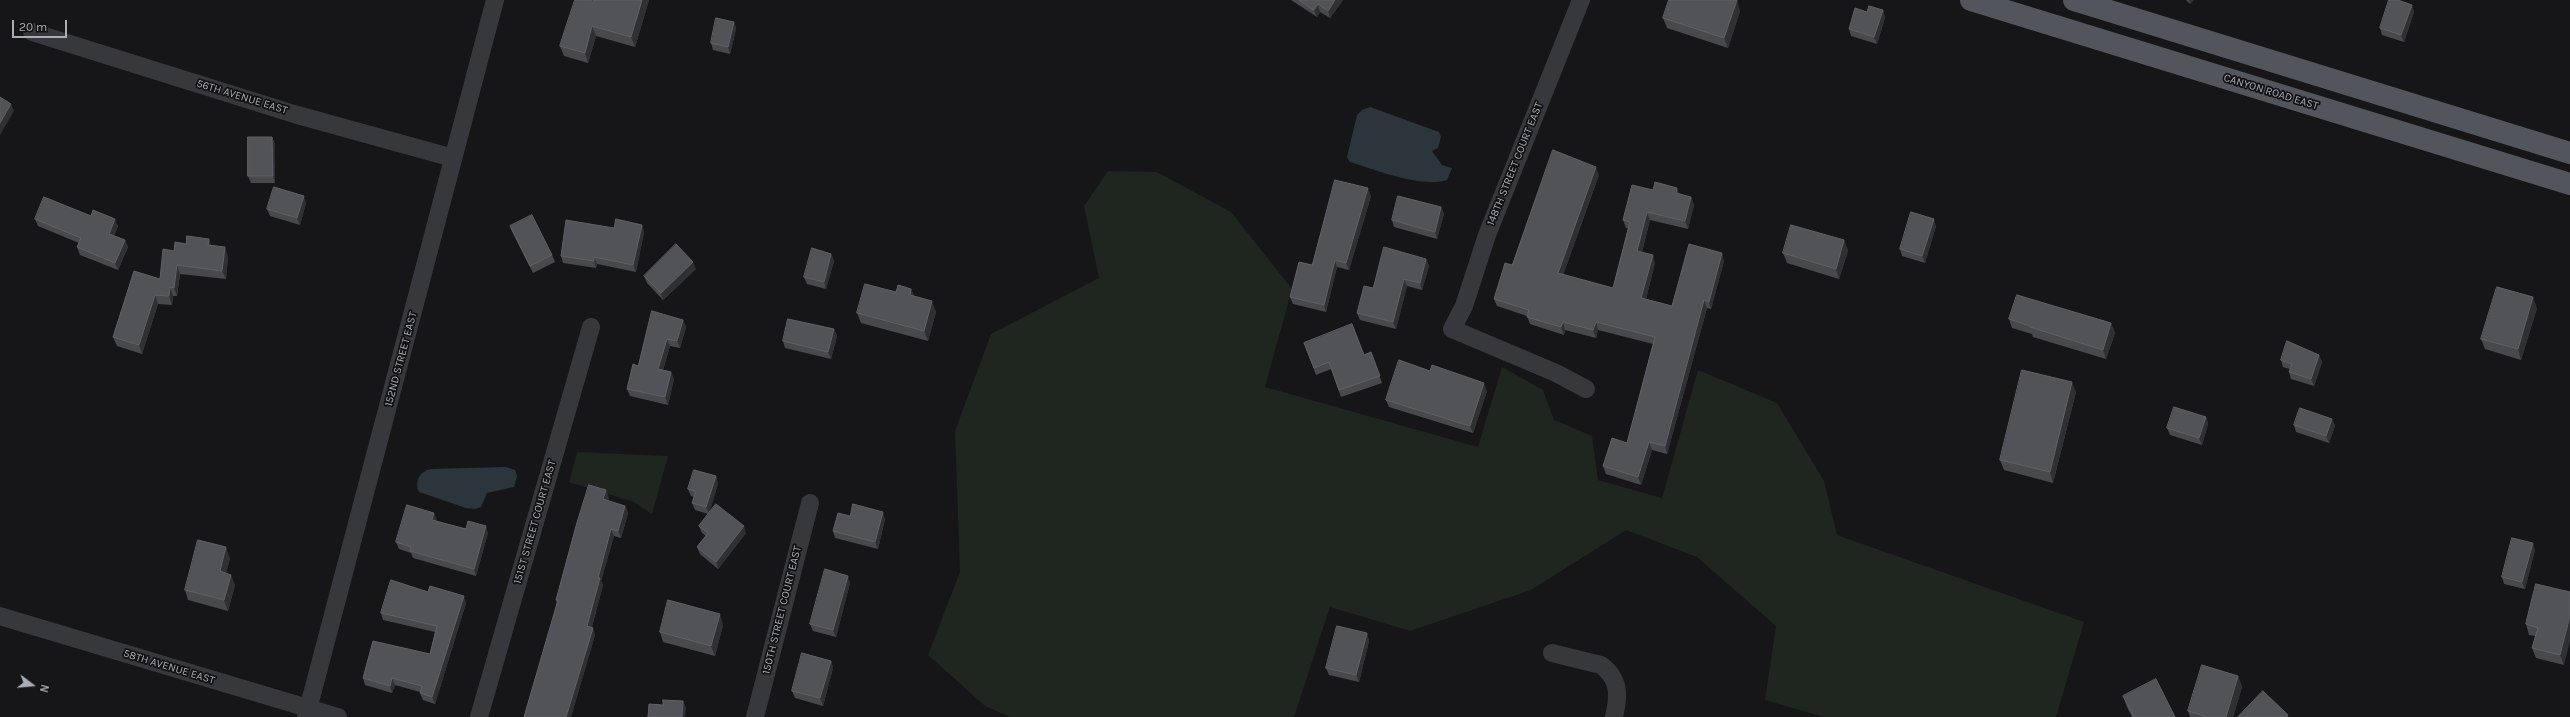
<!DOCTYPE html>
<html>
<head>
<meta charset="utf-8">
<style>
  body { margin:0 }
  #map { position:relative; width:2570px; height:717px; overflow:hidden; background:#161618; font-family:Karla,sans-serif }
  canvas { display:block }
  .north { position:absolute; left:12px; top:665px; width:40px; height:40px; -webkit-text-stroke:3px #111113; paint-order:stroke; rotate:106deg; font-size:11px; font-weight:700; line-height:16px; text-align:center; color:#a8adb8 }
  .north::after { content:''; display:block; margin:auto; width:14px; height:18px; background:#a8adb8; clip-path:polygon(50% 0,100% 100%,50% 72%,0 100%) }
  .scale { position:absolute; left:12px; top:20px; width:55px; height:18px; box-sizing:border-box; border:2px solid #a8adb8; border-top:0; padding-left:5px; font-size:12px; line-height:14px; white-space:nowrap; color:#a8adb8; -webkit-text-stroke:3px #111113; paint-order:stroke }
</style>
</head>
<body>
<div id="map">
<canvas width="2570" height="717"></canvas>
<div class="north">N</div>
<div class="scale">20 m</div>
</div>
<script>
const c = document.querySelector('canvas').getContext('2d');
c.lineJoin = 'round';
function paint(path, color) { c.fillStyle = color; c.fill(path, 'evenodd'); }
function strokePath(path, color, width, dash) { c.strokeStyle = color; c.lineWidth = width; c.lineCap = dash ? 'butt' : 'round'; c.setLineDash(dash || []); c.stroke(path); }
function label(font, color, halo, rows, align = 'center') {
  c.font = font + ' Karla,sans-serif'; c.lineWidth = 3.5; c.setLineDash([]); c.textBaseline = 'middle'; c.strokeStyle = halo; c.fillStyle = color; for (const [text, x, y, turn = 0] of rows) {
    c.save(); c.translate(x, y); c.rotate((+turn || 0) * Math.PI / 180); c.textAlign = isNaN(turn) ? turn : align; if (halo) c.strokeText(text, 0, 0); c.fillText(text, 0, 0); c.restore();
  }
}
const green = new Path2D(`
  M1108,171L1157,172L1231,212L1292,289L1265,387L1478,447L1502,367L1543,390L1554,420L1592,436L1598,480L1662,498L1698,370L1777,403L1824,481L1837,535L2084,622L2056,717H1824L1765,700L1776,626L1697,557L1626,530L1531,590L1410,631L1330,607L1294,717H1010L985,706L928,655L960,572L955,431L991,334L1099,278L1084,206Z
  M577,452L668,456L652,514L634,502L569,482Z`);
const water = new Path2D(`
  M1370,107L1439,132L1441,137L1438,148L1432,151L1442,165L1452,168L1447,180C1421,188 1376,170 1350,162L1347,157L1357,115L1362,110Z
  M506,467L515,470L517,476L514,487L487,493L481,507L475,509L466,508L419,492C414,481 420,471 431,469Z`);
const minor = new Path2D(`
  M1581,0L1487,235L1464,306L1452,329L1556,373L1586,389
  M32,32L294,114L453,158
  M0,616L338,717
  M1552,653L1601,665C1620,679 1619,696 1614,717
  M306,717L495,0
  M479,717L591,327
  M755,717L810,503`);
const major = new Path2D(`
  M1971,0L2570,184
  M2074,0L2570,153`);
const wall = new Path2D(`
  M649,0L635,47L596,36L588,63L564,56L560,46L593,1Z
  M1291,0H1343L1330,18L1320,12L1317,17Z
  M2186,0H2194L2190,4Z
  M2412,5L2414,12L2404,42L2382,35L2380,28Z
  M1883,10L1885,18L1877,44L1851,36L1849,29L1867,12Z
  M1740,11L1728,48L1667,28L1663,18Z
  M734,22L736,29L730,54L713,50L711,43Z
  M272,137L275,144V183H251L248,176Z
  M1599,175L1563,275L1613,288L1628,228H1626L1623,220L1653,190L1680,194L1691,197L1694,205L1688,229L1650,220L1642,252L1655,263L1646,299L1672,306L1724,261L1711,309L1707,308L1667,454L1652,450L1641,485L1606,474L1603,466L1627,443L1653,344L1598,330L1596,338L1565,330L1564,335L1530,324L1527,316L1497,306L1494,299L1512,265Z
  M1371,196L1349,270L1337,267L1326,312L1293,304L1290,297L1312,265Z
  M306,203L300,225L270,216L267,209Z
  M1441,207L1444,214L1437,239L1394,227L1392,220Z
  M91,216L118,226L114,236L125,240L128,247L118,270L80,255L77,247L79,243L38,226L35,219Z
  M642,225L644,232L636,272L597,264L596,268L563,263L561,256L614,228Z
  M510,226L552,255L555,262L533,273L513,233Z
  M1936,226L1925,263L1902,256L1900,249Z
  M209,239L211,246L228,256L226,279L180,274L177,296H173L172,305L158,304L142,354L117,346L113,337L160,279L174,251L186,244Z
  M1844,240L1848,251L1839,279L1787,263L1783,253Z
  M831,254L834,261L826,289L807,284L804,277Z
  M1426,259L1429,266L1422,290L1407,286L1396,329L1360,320L1357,313Z
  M696,269L663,300L647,283L644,276Z
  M911,289L914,296L936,312L928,341L861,323L857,313L896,292Z
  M2537,308L2521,360L2485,349L2481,339Z
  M2009,319L2111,323L2115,333L2106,359L2033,337L2032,334L2012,328Z
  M683,320L686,327L680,348L670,346L663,370L674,379L668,405L630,396L627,389L638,366Z
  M834,329L837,336L831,359L785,348L783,341Z
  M1304,343L1364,355L1371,352L1382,383L1341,397L1331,369L1316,375Z
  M2319,355L2322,362L2314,386L2291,379L2289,372L2290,369L2283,367L2281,360Z
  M1430,371L1487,391L1473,433L1389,407L1386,400Z
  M2076,392L2053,483L2004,470L2000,460Z
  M2206,417L2208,424L2202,445L2170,435L2167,428Z
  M2332,419L2335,426L2329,443L2296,432L2294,425Z
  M716,476L718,484L709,513L746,533L718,569L700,554L697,547L706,536L702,533L699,526L708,514L695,510L692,503L694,497L691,496L688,489Z
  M609,497L608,501L625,506L628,513L621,538L614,536L601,581L603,585L592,627L595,635L571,717H524L557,604L556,600Z
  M885,519L878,549L835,538L833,531Z
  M437,520L436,521L466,529L488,533L476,576L413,558L411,553L399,549L396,542Z
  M2535,550L2525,589L2504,584L2502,577Z
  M230,558L226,573L235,585L228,611L188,600L185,590Z
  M850,583L836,637L813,631L810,624Z
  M2536,584L2564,665L2536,658L2532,648L2535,636L2529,635L2526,624Z
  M466,603L435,704L423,700L420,693V692L395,685L392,693L365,685L363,678L430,654L435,632L383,620L381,613Z
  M723,625L715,656L663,642L660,632Z
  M1367,633L1369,641L1359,682L1329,675L1326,668Z
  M831,661L833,668L823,706L795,698L792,691Z
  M2238,676L2242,687L2233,717H2190L2188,711Z
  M2123,696L2175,717H2132L2127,707Z`);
const shadedWall = new Path2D(`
  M642,0H649L635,47L631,37Z
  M1335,0H1343L1330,18L1328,11Z
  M1737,0L1740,11L1728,48L1724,38Z
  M2189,0H2194L2190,4Z
  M1318,4L1320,12L1317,17L1314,10Z
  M2412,5L2414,12L2404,42L2401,35Z
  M1883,10L1885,18L1877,44L1874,37Z
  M734,22L736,29L730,54L728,47Z
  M592,26L596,36L588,63L585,53Z
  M11,104L14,111L0,135V123Z
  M272,137L275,144V183L273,176Z
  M1596,167L1599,175L1561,281L1558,273Z
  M1368,188L1371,196L1349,270L1346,263Z
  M1677,188L1680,195L1676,193Z
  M304,196L306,203L300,225L297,218Z
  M1691,197L1694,205L1688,229L1685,221Z
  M1441,207L1444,214L1437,239L1435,232Z
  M1647,212L1650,220L1640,259L1637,251Z
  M115,219L118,226L112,241L109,234Z
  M1934,219L1936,226L1925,263L1922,256Z
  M642,225L644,232L636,272L633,265Z
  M209,239L212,248L208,245Z
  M125,240L128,247L118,270L115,263Z
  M1844,240L1848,251L1839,279L1836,269Z
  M225,247L228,256L226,279L222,271Z
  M1722,253L1724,261L1711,309L1709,302Z
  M831,254L834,261L826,289L824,282Z
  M1653,255L1655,263L1644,306L1641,298Z
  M594,257L597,264L596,268L594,261Z
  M1426,259L1429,266L1422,290L1420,283Z
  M1335,260L1337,267L1326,312L1324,305Z
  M693,262L696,269L663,300L661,293Z
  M177,265L180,274L177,296L174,288Z
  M1404,279L1407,286L1396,329L1393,322Z
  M170,287L173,296L172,305L169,296Z
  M911,289L915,299L910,295Z
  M155,295L158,304L142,354L139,345Z
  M2533,297L2537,308L2521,360L2518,349Z
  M1704,300L1707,308L1667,454L1665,446Z
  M932,301L936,312L928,341L924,331Z
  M683,320L686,327L680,348L677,341Z
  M1563,322L1565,330L1564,335L1561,327Z
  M1596,322L1598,330L1596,338L1593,330Z
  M2111,323L2115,333L2106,359L2103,350Z
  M834,329L837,336L831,359L828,352Z
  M667,339L670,346L661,376L658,369Z
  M2319,355L2322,362L2314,386L2311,379Z
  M671,372L674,379L668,405L665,397Z
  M2072,382L2076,392L2053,483L2050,472Z
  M1484,383L1487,391L1473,433L1470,426Z
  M2206,417L2208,424L2202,445L2199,438Z
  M2332,419L2335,426L2329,443L2326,436Z
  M1649,442L1652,450L1641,485L1638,477Z
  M716,476L718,484L709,514L706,507Z
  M606,490L609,497L606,506L603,499Z
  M625,506L628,513L621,538L618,531Z
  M883,512L885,519L878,549L875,542Z
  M434,513L437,520L435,527L432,520Z
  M486,526L488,533L476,576L474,569Z
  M744,526L746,533L718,569L716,562Z
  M611,529L614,536L601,581L603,585L590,633L587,626L598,578Z
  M2533,543L2535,550L2525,589L2522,582Z
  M226,547L230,558L224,582L220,571Z
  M231,575L235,585L228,611L224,600Z
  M848,576L850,583L836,637L833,630Z
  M464,596L466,603L435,704L432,697Z
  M720,614L723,625L715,656L711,646Z
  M2570,616V641L2564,665L2560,655Z
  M593,628L595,635L571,717H566Z
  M1367,633L1369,641L1359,682L1356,675Z
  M831,661L833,668L823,706L820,698Z
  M2238,676L2242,687L2233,717H2226Z
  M392,678L395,685L392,693L390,686Z
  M683,701L686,708L685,717H682Z`);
const building = new Path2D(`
  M575,0H589L593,1L594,0H642L631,37L592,26L585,53L560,46Z
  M1299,0H1335L1328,11L1318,4L1314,10Z
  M1669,0H1737L1724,38L1663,18Z
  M2389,0H2398L2412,5L2401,35L2380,28Z
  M1869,6L1883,10L1874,37L1849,29L1855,8L1867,12Z
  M716,18L734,22L728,47L711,43Z
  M0,97L11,104L0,123Z
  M248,137H272L273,176H248Z
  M1553,150L1596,167L1558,273L1613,288L1630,222L1623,220L1632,185L1653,190L1655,182L1677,188L1676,193L1691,197L1685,221L1647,212L1637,251L1653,255L1641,298L1672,306L1689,244L1722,253L1709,302L1704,300L1665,446L1649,442L1638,477L1603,466L1612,438L1627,443L1655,337L1596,322L1593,330L1563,322L1561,327L1527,317L1529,310L1494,299L1505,263L1512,265Z
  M1335,180L1368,188L1346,263L1335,260L1324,305L1290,297L1299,262L1312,265Z
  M274,187L304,196L297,218L267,209Z
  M1398,196L1441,207L1435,232L1392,220Z
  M44,197L91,216L93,210L115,219L109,234L125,240L115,263L77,247L81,238L35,219Z
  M1911,212L1934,219L1922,256L1900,249Z
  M532,215L552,255L530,266L510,226Z
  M616,219L642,225L633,265L594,257V261L561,256L566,220L614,228Z
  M1791,225L1844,240L1836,269L1783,253Z
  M187,236L209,239L208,245L225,247L222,271L177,265L174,288L170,287L169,296L155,295L139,345L113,337L134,271L160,279L163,249L174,251L175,242L186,244Z
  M676,244L693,262L661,293L644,276Z
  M1384,247L1426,259L1420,283L1404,279L1393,322L1357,313L1364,286L1373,288Z
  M812,248L831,254L824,282L804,277Z
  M865,284L896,292L898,285L911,289L910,295L932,301L924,331L857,313Z
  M2497,287L2533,297L2518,349L2481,339Z
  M2017,295L2111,323L2103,350L2030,327V326L2009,319Z
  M652,311L683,320L677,341L667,339L658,369L671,372L665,397L627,389L633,364L638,366Z
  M788,319L834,329L828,352L783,341Z
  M1352,324L1364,355L1371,352L1380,376L1339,390L1329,362L1314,368L1304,343Z
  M2287,341L2319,355L2311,379L2289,372L2292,364L2281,360Z
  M1399,360L1430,371L1432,365L1484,383L1470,426L1386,400Z
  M2022,370L2072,382L2050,472L2000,460Z
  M2174,407L2206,417L2199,438L2167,428Z
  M2300,408L2332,419L2326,436L2294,425Z
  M694,470L716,476L706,507L692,503L696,491L688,489Z
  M589,485L606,490L603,499L625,506L618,531L611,529L598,578H600L587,626L593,628L566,717H524L558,600H556L576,526Z
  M716,504L744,526L716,562L697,547L708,533L699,526Z
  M853,504L883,512L875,542L833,531L838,513L850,516Z
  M407,505L434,513L432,520L466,529L468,521L486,526L474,569L410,551L411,547L396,542Z
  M2512,538L2533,543L2522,582L2502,577Z
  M198,540L226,547L220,571L231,575L224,600L185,590Z
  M825,569L848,576L833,630L810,624Z
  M391,580L428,592L430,586L464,596L432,697L420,693L422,686L392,678L390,686L363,678L373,641L430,654L437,626L381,613Z
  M2536,584L2570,592V616L2560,655L2532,648L2538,628L2526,624Z
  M668,600L720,614L711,646L660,632Z
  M1337,626L1367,633L1356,675L1326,668Z
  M802,653L831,661L820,698L792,691Z
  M2202,665L2238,676L2226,717H2207L2188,711Z
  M2156,679L2175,717H2134L2123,696Z
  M2263,691L2288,715L2287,717H2238Z
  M663,700L683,701L682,717H648L649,704L663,705Z`);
const streetNames = [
  ["CANYON ROAD EAST",2271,92,17],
  ["56TH AVENUE EAST",242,97,17],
  ["148TH STREET COURT EAST",1515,164,-68],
  ["152ND STREET EAST",401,359,-75],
  ["151ST STREET COURT EAST",535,522,-74],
  ["150TH STREET COURT EAST",782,610,-76],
  ["58TH AVENUE EAST",169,667,17]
];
paint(green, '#1e261f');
paint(water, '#2c353c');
strokePath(minor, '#37383d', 18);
strokePath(major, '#53555c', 22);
paint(wall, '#47494d');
paint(shadedWall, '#2f3033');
paint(building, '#525359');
strokePath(building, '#5f6168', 1);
label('11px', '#a8adb8', '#111113', streetNames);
</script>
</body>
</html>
